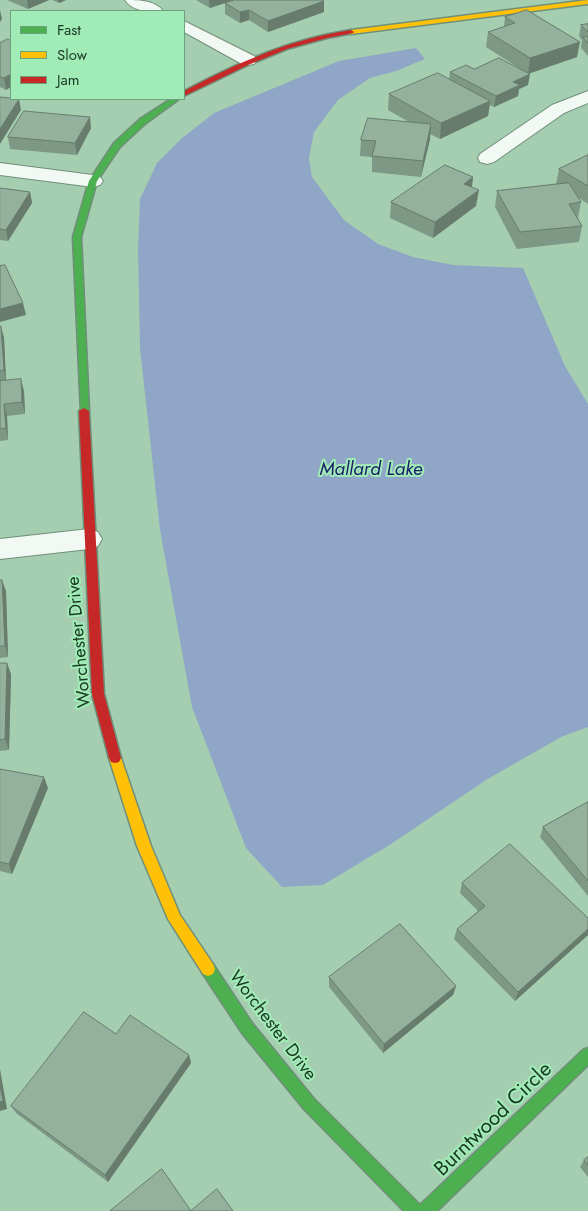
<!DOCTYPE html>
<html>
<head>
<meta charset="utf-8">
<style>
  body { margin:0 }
  #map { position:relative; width:588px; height:1211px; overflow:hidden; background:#a5ceb1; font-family:Jost,sans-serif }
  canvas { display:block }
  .legend { position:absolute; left:10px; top:10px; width:175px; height:90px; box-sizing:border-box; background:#a1ecb6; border:1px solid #6ba47c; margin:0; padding:6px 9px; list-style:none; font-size:15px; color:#1a3924 }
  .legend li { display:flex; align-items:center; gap:10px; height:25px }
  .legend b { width:25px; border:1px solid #6ba47c }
</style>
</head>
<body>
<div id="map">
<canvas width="588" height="1211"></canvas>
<ul class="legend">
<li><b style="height:6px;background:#4caf50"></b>Fast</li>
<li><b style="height:6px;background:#ffc107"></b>Slow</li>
<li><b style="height:6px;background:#c62828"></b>Jam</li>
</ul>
</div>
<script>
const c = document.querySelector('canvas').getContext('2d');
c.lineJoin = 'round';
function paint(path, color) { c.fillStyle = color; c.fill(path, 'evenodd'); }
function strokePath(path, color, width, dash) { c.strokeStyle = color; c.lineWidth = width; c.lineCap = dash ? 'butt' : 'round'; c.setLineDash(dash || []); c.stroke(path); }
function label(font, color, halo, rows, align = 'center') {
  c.font = font + ' Jost,sans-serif'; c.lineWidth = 4; c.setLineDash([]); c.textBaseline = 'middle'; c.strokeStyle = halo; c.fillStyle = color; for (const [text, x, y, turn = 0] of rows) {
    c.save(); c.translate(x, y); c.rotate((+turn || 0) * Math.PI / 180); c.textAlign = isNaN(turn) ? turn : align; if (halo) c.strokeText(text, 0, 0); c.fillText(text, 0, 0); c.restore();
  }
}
const water = new Path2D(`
  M416,48L425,59L396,71L370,78L338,100L314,132L309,158L312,177L344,220L378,244L413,257L453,265L523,268L565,366L588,404V727L561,737L486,780L391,844L323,885L282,887L246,848L192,707L160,530L140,348L138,248L140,199L157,163L181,139L214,113L339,61Z`);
const street = new Path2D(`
  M125,0C138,0 155,0 163,11C150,12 133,12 125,0Z
  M184,21L254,56L257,60L254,64L248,65L242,64L184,32Z
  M588,91V103L564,113L494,162L487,164L480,162L478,158L480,154L552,105Z
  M0,163L93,175L100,177L103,181L100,185L93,187L0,175Z
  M89,529L98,532L102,539L98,546L89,549L0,559V539Z`);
const fast = new Path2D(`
  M171,99H179L146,123L120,147L97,181L81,237L89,411L87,413H81L73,237L89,181L114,143L140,119Z
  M208,962L213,964L252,1023L314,1099L420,1205L583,1050L588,1048V1065L437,1211H404L304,1109L242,1033L203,974L201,969L203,964Z`);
const slow = new Path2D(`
  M588,0V4L351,34L348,32L351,30Z
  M115,753L119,754L121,758L151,846L180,915L213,964L215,969L213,974L208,976L203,974L168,919L137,846L109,758L111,754Z`);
const jam = new Path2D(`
  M351,30L354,32L353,33L327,38L287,49L248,65L184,96V91C240,62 287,40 351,30Z
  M84,408L89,411L104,694L121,758L119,762L115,763L111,762L109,758L92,694L79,411Z`);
const wall = new Path2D(`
  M7,0H49L28,9Z
  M52,0H66L59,3Z
  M196,0H234L210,8Z
  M324,1V12L268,32L249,20L240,23L225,14V3Z
  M505,17L577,57L529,73L528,85L519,89L518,96L494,107L490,105L488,116L440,139L430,134V139L421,177L372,172V157L360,156L361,140L409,122L388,110L389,94L449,79L450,72L474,69L519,68L486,47L488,32L504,27Z
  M588,24V56L581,48L582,40L579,36L581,25Z
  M0,43L6,90L0,87Z
  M91,128L77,155L10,149L8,137Z
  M588,155V204L579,198L581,202L578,218L582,226L579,242L517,249L495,207L497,191L556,184L559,169Z
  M473,177L472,187L476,206L433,238L390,218L391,202Z
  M0,188L30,192L32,203L8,241L0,240Z
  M0,326L4,338L6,380L24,391L25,414L7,416L8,440L0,441Z
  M0,580L6,591L8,657L0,658Z
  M0,663L11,674L9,750L0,751Z
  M0,769L48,788L12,874L0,871Z
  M588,802V896L540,837L543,827Z
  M462,883L588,918V935L515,1001L454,939L457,929L478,911L460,893Z
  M329,977L456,986L453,995L383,1053L329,987Z
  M116,1034L189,1055L191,1063L108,1182L16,1113L11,1106Z
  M588,1157V1177L580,1167L584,1160Z`);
const shadedWall = new Path2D(`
  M27,0H49L28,9Z
  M58,0H66L59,3Z
  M209,0H234L210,8Z
  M324,1V12L268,32V21Z
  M0,10L2,19L0,22Z
  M249,10V20L240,23V12Z
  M580,42L577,57L528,74L530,58Z
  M184,44L185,55H184Z
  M11,74V87L6,90L4,78Z
  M530,74L528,85L519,89L518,96L494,107L496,96L513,82Z
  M19,99L21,110L0,144V129Z
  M490,101L488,116L440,139L441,123Z
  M90,117L91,128L77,155L75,143Z
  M431,124L430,139L421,177L423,161Z
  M473,177L471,193L464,184Z
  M479,190L476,206L433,238L435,222Z
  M30,192L32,203L8,241L6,230Z
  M23,303L26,315L0,322V309Z
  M1,326L4,338L6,382L4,370Z
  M21,379L24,391L25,414L22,402Z
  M4,404L7,416L8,440L6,428Z
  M2,580L6,591L8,657L5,646Z
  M7,663L11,674L9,750L5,739Z
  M44,777L48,788L12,874L9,864Z
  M588,929V935L515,1001L518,992Z
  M456,986L453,995L383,1053L384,1044Z
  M189,1055L191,1063L108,1182L105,1175Z
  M0,1069L7,1109L0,1111Z`);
const building = new Path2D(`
  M235,0H322L324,1L268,21L249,10L240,12L225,3Z
  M527,10L580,42L530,58L488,32L515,23L505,17Z
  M588,24V32L581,25Z
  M583,37H588V43Z
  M8,39L11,41V74L4,78L0,77V43Z
  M499,58L530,74L513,82L520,85L496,96L450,72L466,65L474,69Z
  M438,73L490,101L441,123L389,94Z
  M0,97L19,99L0,129Z
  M24,111L90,117L75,143L8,137Z
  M368,118L431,124L423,161L372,156L376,141L361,140Z
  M588,155V186L559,169Z
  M445,165L473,177L464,184L479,190L435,222L391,202Z
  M569,183L581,202L569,204L582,226L520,232L497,191Z
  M0,188L30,192L6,230L0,229Z
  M5,265L23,303L0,309V266Z
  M0,326H1L4,370L0,371Z
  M21,379L22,402L4,404L6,428L0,429V381Z
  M0,580H2L5,646H0Z
  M0,663H7L5,739L0,740Z
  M0,769L44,777L9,864L0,862Z
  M588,802V881L543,827Z
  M510,844L588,918V929L518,992L457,929L485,906L462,883Z
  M400,924L456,986L384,1044L329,977Z
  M84,1012L116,1034L130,1015L189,1055L105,1175L11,1106Z
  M0,1085L3,1101L0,1102Z
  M588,1157V1165L584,1160Z
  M162,1169L191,1211H110Z
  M217,1189L233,1211H191Z`);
const streetNames = [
  ["Worchester Drive",80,642,-95],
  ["Worchester Drive",272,1026,53]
];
const waterNames = [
  ["Mallard Lake",371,470]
];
const nearStreetnames = [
  ["Burntwood Circle",494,1120,-44]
];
paint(water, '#8fa6c7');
strokePath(street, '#6f8f79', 2);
strokePath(fast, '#6f8f79', 3);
strokePath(slow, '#6f8f79', 3);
strokePath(jam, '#6f8f79', 3);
paint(street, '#f2f8f3');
paint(fast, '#4caf50');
paint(slow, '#ffc107');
paint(jam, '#c62828');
paint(wall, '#7e9886');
paint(shadedWall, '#677c6d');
paint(building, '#93b19c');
strokePath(building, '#677c6d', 1);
label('18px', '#1a3924', '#a1ecb6', streetNames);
label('italic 19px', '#1b2168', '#a1ecb6', waterNames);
label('21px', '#1a3924', '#a1ecb6', nearStreetnames);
</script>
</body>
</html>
